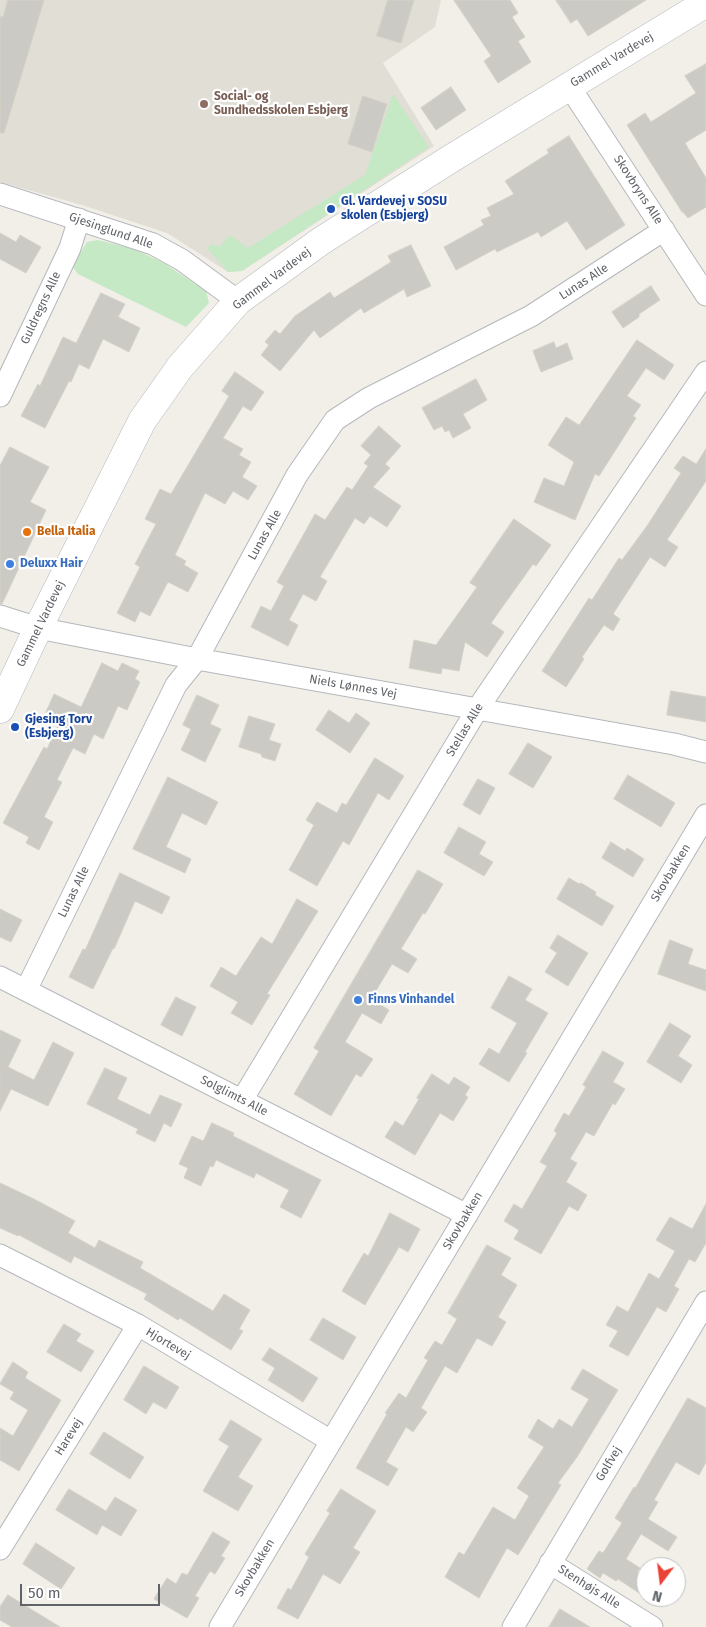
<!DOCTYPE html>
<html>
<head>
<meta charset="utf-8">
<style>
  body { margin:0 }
  #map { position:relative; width:706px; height:1627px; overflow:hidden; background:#f1efe8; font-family:"Fira Sans",sans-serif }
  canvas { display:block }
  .north { position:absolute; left:636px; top:1557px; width:50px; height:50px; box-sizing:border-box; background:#fff; border:1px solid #bfc1c3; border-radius:50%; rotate:195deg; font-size:14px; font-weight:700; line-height:20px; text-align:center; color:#5f6368 }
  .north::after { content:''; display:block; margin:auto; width:18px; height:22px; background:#ea4335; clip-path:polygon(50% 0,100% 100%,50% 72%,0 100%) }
  .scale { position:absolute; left:20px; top:1584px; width:140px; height:22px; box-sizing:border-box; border:2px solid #5f6368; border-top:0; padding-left:6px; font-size:15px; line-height:18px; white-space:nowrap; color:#5f6368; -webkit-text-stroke:4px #fff; paint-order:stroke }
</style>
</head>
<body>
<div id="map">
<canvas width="706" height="1627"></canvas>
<div class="north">N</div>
<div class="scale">50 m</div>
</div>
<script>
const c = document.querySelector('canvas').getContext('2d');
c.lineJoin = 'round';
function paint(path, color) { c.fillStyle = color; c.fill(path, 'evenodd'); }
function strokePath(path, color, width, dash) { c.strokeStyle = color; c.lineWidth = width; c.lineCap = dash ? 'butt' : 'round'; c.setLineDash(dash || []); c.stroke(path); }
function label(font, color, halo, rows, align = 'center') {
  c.font = font + ' "Fira Sans",sans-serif'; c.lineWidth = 4.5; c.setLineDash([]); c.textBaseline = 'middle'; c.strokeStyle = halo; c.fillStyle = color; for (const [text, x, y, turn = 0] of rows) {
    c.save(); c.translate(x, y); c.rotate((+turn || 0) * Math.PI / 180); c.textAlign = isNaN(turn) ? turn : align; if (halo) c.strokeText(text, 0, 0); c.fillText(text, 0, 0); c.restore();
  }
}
const education = new Path2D(`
  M0,0H441L435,27L383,63L434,146L242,271L228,272L167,233L82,205L0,182Z`);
const green = new Path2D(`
  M393,94L429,147L242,271L228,272L207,248L212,244L219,247L230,235L248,248L365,175Z
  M98,240L133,249L162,262L206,291L209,303L186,327L78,274L72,266L87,242Z`);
const building = new Path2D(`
  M8,0H44L4,133H0V16L3,17Z
  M388,0H414L401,43L377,36Z
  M454,0H510L518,13L512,17L525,37L518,41L531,62L498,83L484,61L491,56Z
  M556,0H646L588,36L577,19L571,23Z
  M706,64V130L685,143L706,178V207L688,218L683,212H682L627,125L645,113L651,122L696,93L685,76Z
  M451,87L466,110L436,130L421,108Z
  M363,96L387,104L372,152L348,144Z
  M569,136L625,225L586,250L567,221L541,237L538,232L497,252L495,249L456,270L444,247L484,225L481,220L491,216L487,208L514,194L505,181L549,153L547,150Z
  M0,233L16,242L20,235L41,247L26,273L0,259Z
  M411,245L431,286L407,297L404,289L364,313L361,308L320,338L314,330L280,371L261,355L269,345L265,342L275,330L280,334L295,316L330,292L334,298L391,262L388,256Z
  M651,286L660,300L639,314V317L623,328L612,312Z
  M101,293L125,304L118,317L140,328L129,352L103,339L89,369L79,364L71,382L69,381L45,428L21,416L38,384L40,386L63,337L76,343Z
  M637,340L674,365L664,380L646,368L627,396L641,405L633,416L636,418L599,476L595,474L575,520L534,502L544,478L564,486L574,462L548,445L566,417L579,425Z
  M554,342L556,348L567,343L573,359L541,372L533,351Z
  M235,372L264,392L251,411L243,406L223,438L243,449L239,455L251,462L242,477L257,486L248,500L233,491L225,504L205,493L175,555L186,561L184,565L198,573L188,592L168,582L150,616L140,611L135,622L117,613L140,567L135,564L156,524L145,519L160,489L171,494L229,396L222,391Z
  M476,379L487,400L463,414L471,428L453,438L449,430L445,432L442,426L434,430L422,408Z
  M379,426L401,446L385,464L390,468L373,487L401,506L387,527L370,516L364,524L355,518L320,577L327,581L316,601L303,594L289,620L298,625L288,646L251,627L261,606L271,611L284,586L277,582L315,514L325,520L347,487L352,490L368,466L364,463L371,455L361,446Z
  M10,447L49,467L30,502L46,510L2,604H0V466Z
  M706,449V481L667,540L678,547L665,567L650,557L613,614L620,619L613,631L604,625L582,657L584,659L566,687L542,671L589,598L592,600L619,558L622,560L647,526L681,473L674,468L683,456L696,464Z
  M514,519L551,545L536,566L533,564L491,623L504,632L487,657L465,642L459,671L442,668L441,674L409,668L414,640L436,645L477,587L470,583Z
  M102,663L118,671L122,663L139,671L135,679L140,682L127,710L118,706L103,739L94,734L85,754L73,748L57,780L62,782L44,817L53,822L39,850L26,843L29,837L3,823L44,747L47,749L61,719L46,712L54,694L81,707Z
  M671,691L706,697V722L667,715Z
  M197,695L219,705L210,724L221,729L205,762L181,750L191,729L183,725Z
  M329,710L349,723L356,713L370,723L350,753L316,730Z
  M249,716L275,724L269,740L281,744L275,761L262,757L261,754L239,747Z
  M528,743L552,757L533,788L509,774Z
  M375,758L404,776L389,800L378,793L349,845L343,841L317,886L289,870L314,825L306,820L317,802L337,813L342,803L346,805Z
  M628,775L675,803L661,827L614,799Z
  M168,777L218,802L206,825L182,813L166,847L191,859L185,873L133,849Z
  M478,779L495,788L480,815L463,805Z
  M459,827L486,842L479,854L493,862L484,876L444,853Z
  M611,842L625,851L627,848L644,859L633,877L602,858Z
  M418,870L443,884L425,914L423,913L401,949L417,959L408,973L392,964L371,999L389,1010L381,1024L362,1013L345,1042L373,1059L361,1077L356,1074L331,1116L294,1094L319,1051L314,1048Z
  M120,873L170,897L162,914L135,901L114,949L113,948L93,989L69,977L83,949L85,950Z
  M569,878L579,884L581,883L596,892L595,895L614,906L602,926L557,899Z
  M297,899L318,911L267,994L270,995L252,1025L231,1013L238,1002L210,986L221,967L236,976L261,937L272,944Z
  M0,909L22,920L11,942L0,937Z
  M558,935L588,953L568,986L545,972L557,953L550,948Z
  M670,940L693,949L688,964L706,970V991L658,974Z
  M509,976L532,989L525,1000L548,1013L525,1052L527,1053L509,1082L479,1064L489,1048L499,1054L517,1023L491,1008Z
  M176,997L196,1007L182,1036L161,1025Z
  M670,1023L691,1036L678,1056L692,1065L681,1083L647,1062Z
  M0,1030L21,1040L8,1067L34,1080L53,1042L74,1053L48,1106L11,1089L0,1111Z
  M603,1051L624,1063L613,1082L625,1089L615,1105L613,1103L594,1136L586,1132L570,1159L577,1163L566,1182L587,1195L578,1211L569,1206L541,1254L514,1239L519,1230L504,1221L514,1204L522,1209L547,1166L540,1162L557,1133L554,1131L564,1113L569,1116L586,1087L583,1085Z
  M105,1068L127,1078L117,1099L150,1115L160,1095L182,1104L171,1127L164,1123L155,1142L136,1133L138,1129L87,1104Z
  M432,1074L449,1085L454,1077L470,1087L465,1095L468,1097L453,1121L440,1113L415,1155L385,1137L395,1121L403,1126L419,1099L417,1098Z
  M212,1123L234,1133L233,1136L321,1180L301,1218L280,1207L289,1190L256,1173L254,1178L216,1160L213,1167L210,1166L201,1186L184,1178L188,1168L179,1164L192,1136L203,1141Z
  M0,1183L34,1199L75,1221L68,1233L95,1248L99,1240L143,1262L140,1268L213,1311L224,1294L250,1310L239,1329L243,1331L231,1350L180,1318L178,1320L144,1299L147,1294L74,1256L71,1263L19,1235L18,1236L0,1228Z
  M706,1204V1243L695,1262L689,1259L674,1286L679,1289L666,1312L657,1307L628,1356L609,1346L618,1331L606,1325L617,1306L628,1312L649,1273L659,1279L675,1251L656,1240L670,1217L692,1229Z
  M390,1213L420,1229L408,1252L399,1247L365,1305L342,1291L364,1253L368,1256Z
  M487,1245L511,1258L501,1275L517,1285L498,1317L506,1322L492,1346L477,1338L457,1373L445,1366L421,1408L427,1412L413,1432L406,1427L386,1462L398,1469L388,1486L356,1468L387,1414L385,1413L399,1393L406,1398L428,1360L424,1358L435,1341L442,1345L457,1319L448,1313Z
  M323,1318L356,1337L343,1360L310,1340Z
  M64,1324L81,1334L76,1341L94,1351L81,1372L47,1352Z
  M270,1348L318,1378L303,1402L268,1380L275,1368L262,1360Z
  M13,1362L28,1372L25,1378L61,1400L19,1471L0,1460V1428L13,1436L28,1410L10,1399L14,1392L0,1384Z
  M144,1366L179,1387L166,1409L153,1402L146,1414L124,1400Z
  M583,1369L618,1390L577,1457L558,1483L561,1485L518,1555L507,1548L479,1598L445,1577L459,1552L464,1555L493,1507L515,1520L529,1496L517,1488L544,1447L528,1437L538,1419L553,1429L559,1419L572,1427L589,1399L571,1389Z
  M688,1398L706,1408V1462L699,1475L676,1462L654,1500L658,1502L648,1519L677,1537L668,1551L641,1534L626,1559L640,1568L637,1572L646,1578V1583L639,1593L618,1579L616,1581L603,1573L600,1578L587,1569L599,1551L603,1553L622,1523L615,1518L634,1487L635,1488Z
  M231,1420L262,1439L238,1477L253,1486L238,1511L203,1491L229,1446L219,1440Z
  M104,1432L144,1457L130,1479L90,1454Z
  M69,1489L106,1511L115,1497L137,1510L121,1536L102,1525L97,1535L56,1510Z
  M341,1489L376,1511L353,1548L360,1552L340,1584L323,1574L298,1619L277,1608L288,1588L291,1590L309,1557L305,1554L330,1513L327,1511Z
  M213,1532L230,1542L221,1556L225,1558L215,1574L210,1571L195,1596L199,1598L187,1618L154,1599L167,1578L176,1584L182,1573L187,1575Z
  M36,1543L75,1568L61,1589L23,1564Z
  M8,1595L60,1627H12L0,1620V1607Z
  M560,1609L590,1627H549Z`);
const street = new Path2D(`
  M569,86L706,295
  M0,194L153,244L182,260L238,301
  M0,396L70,248L79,219
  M0,616L38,628L197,659L674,744L706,752
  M0,977L467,1215
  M26,990L176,685L197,659L297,475L335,420L369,398L531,316L664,230
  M242,1100L478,708L706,372
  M0,1255L138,1325L331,1441
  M0,1549L138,1325
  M550,1563L652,1627
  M220,1627L706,815
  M513,1627L706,1302`);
const secondary = new Path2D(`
  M0,709L38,628L142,421L180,367L238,301L321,241L452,158L706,3`);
const markers = [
  [204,104,5,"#8d6e63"],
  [331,209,5,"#1a4fb4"],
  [27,532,5,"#e8710a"],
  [10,564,5,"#3f7fe0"],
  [15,727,5,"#1a4fb4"],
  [358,1000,5,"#3f7fe0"]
];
const streetNames = [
  ["Gammel Vardevej",612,60,-31],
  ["Skovbryns Alle",638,190,57],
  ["Gjesinglund Alle",111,231,19],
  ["Gammel Vardevej",272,279,-37],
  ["Lunas Alle",584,282,-33],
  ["Guldregns Alle",41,308,-65],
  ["Lunas Alle",265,535,-61],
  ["Gammel Vardevej",41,624,-64],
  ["Niels Lønnes Vej",353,687,10],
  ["Stellas Alle",465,730,-59],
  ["Skovbakken",671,873,-59],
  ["Lunas Alle",74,892,-64],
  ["Solglimts Alle",234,1096,27],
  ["Skovbakken",463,1221,-59],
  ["Hjortevej",168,1344,31],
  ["Harevej",69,1437,-58],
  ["Golfvej",609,1464,-59],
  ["Skovbakken",255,1568,-59],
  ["Stenhøjs Alle",589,1587,32]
];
const educationNames = [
  ["Social- og",214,97],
  ["Sundhedsskolen Esbjerg",214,111]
];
const transitNames = [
  ["Gl. Vardevej v SOSU",341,202],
  ["skolen (Esbjerg)",341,216],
  ["Gjesing Torv",25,720],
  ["(Esbjerg)",25,734]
];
const foodNames = [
  ["Bella Italia",37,532]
];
const shopNames = [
  ["Deluxx Hair",20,564],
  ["Finns Vinhandel",368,1000]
];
paint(education, '#e1ded6');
paint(green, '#c5e8c5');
paint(building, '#cccac5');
strokePath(building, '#d6d1c6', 1);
strokePath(street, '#b5b8bc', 23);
strokePath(secondary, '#b6babf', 29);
strokePath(street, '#fff', 21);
strokePath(secondary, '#fff', 28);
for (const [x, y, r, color] of markers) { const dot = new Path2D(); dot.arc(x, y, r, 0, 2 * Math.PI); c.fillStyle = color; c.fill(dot); strokePath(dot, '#fff', 2); }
label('12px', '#5f6368', '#fff', streetNames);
label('bold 12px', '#785e54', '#fff', educationNames, 'left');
label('bold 12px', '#164399', '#fff', transitNames, 'left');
label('bold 12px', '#c56008', '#fff', foodNames, 'left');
label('bold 12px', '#366cbe', '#fff', shopNames, 'left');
</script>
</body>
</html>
